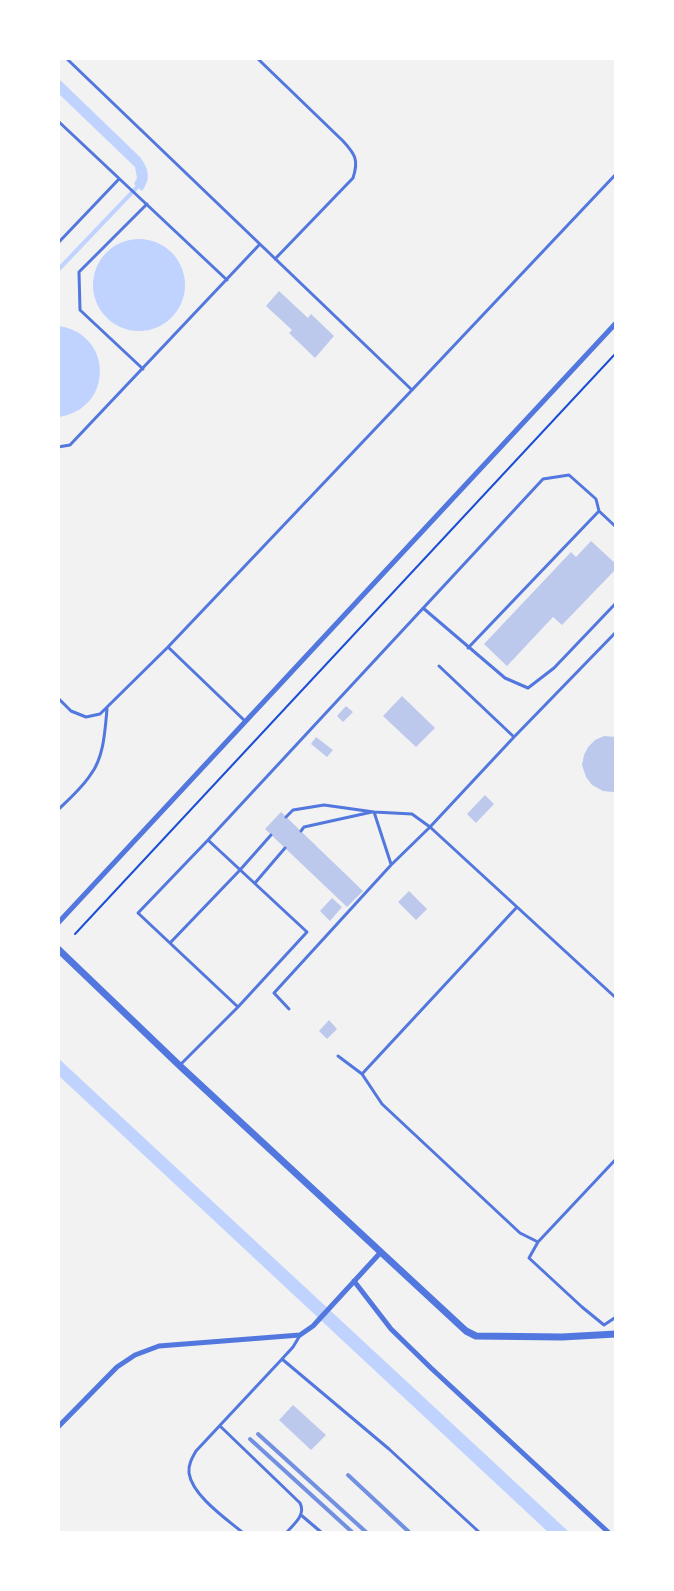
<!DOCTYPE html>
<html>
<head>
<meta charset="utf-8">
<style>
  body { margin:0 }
  #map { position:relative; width:674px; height:1591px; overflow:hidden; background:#f2f2f2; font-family:Barlow,sans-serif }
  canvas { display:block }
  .frame { position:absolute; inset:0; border:60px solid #fff; pointer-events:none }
</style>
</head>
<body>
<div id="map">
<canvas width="674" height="1591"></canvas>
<div class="frame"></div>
</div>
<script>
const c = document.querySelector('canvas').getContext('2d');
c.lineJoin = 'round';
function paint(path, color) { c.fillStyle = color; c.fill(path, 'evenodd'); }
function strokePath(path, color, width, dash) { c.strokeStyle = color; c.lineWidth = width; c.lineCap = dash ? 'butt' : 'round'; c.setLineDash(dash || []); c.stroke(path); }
const water = new Path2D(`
  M59,79L140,157C149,169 151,179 142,191L134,184L137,178L135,167L59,94Z
  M93 285a46 46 0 1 1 92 0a46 46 0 1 1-92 0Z
  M58,326C114,333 114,410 58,417Z
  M58,1058L569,1532H548L59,1076Z`);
const stream = new Path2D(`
  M58,270L141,183`);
const building = new Path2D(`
  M279,291L308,318L311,314L334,336L315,358L289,333L292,330L266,306Z
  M591,541L616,564V569L562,625L553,617L507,666L484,644L571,552L576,557Z
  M402,696L435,728L416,747L383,716Z
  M346,706L353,712L343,722L337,716Z
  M604,736L616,737V791L613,792L603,791L592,785L586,777L582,765L584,755L588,747L595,740Z
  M316,737L333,750L327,757L311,744Z
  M485,795L494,804L476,823L467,814Z
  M281,812L363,891L347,907L265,829Z
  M409,891L427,909L416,920L398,902Z
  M332,898L342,907L330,921L320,911Z
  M329,1020L337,1029L327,1039L319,1031Z
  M293,1405L326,1435L311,1450L279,1420Z`);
const path = new Path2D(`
  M75,934L616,353`);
const service = new Path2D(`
  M66,58L412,390L168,647
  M257,58L343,141C355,154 359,160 353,178L275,259
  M58,121L227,280
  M58,243L119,179
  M143,369L80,310L79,272L147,204
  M412,390L616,174
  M58,447L70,445L260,244
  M423,608L505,678L528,688L554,668L616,603
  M468,648L599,511
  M58,698L71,711L86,717L100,714L168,647L245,721
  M515,736L616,632
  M58,810C69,799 83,787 91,774C104,757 105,730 107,709
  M374,812L391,864
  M286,817L293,810L324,805L374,812L412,814L430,827L616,998
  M301,831L304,827L372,812
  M208,840L138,913L238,1007
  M255,883L285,848
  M517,907L362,1074L382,1104L520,1233L538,1242L616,1159
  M170,943L240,870L271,835
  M289,1009L274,993L391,865L430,827L514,737L439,666
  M338,1056L362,1074
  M181,1064L238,1007L307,932L208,840L543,479L569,475L596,499L599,511L616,527
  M538,1242L529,1258L582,1307L604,1325L616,1317
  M282,1359L293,1347L299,1337
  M220,1426L300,1503C306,1515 294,1524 287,1532
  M301,1515L321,1532
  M242,1532C225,1518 192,1495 189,1473C188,1465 192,1458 196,1451L282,1359L389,1449L479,1532`);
const minor = new Path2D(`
  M58,923L616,323
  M354,1281L391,1329L431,1368L608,1532
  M58,1427L117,1367L135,1355L159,1346L300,1335L313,1326L381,1252`);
const tertiary = new Path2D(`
  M58,949L180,1066L466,1331L476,1336L562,1337L616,1334`);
const rail = new Path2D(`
  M258,1434L366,1532
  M250,1439L352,1532
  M348,1475L409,1532`);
paint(water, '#bfd3fe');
strokePath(stream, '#bfd3fe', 4);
paint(building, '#bdc9ec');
strokePath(path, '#1d4ed8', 2);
strokePath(service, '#5277de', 3);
strokePath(minor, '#5277de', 5);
strokePath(tertiary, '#5277de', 7);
strokePath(rail, '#7290e2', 4);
</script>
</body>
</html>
